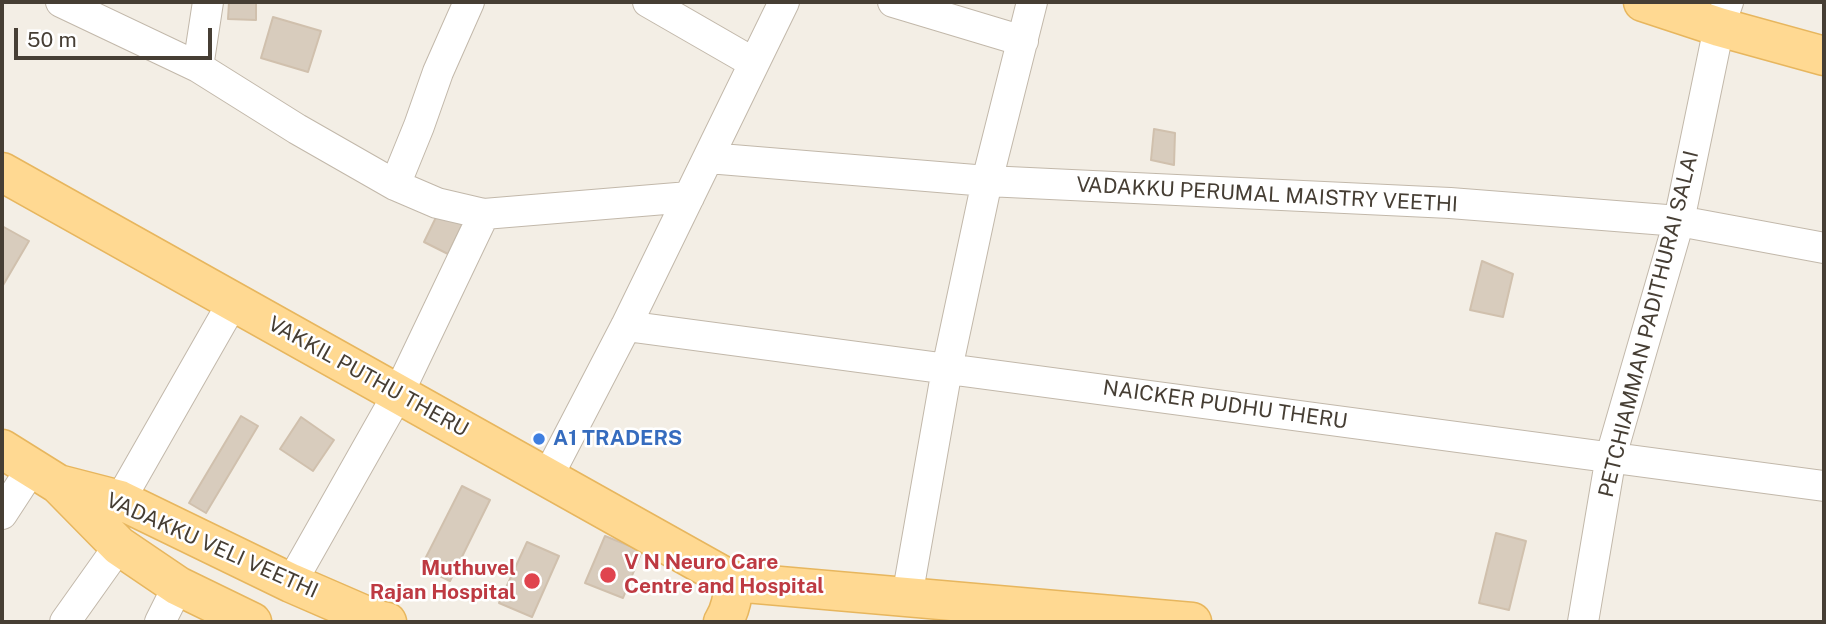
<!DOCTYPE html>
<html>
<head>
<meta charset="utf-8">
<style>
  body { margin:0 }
  #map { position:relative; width:1826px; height:624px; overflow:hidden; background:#f3eee5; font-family:"Public Sans",sans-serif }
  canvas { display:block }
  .frame { position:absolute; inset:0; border:4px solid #463e34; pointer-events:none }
  .scale { position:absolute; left:14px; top:28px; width:198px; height:32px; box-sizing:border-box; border:4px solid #463e34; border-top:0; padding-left:9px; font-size:21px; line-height:24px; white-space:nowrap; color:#463e34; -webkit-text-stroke:5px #fff; paint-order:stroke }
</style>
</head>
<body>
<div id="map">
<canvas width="1826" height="624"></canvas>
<div class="frame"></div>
<div class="scale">50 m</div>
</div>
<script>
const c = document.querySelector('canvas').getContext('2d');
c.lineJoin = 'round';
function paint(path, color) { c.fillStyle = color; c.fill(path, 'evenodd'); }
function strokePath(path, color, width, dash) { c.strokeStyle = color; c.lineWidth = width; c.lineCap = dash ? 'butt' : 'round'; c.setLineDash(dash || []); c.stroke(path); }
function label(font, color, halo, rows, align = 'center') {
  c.font = font + ' "Public Sans",sans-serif'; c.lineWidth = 5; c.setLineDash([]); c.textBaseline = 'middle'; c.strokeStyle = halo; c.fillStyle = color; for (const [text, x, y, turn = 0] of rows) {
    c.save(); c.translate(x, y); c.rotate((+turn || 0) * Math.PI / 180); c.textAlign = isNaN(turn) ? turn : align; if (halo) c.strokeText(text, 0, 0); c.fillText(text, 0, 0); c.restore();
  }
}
const building = new Path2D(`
  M229,2H256V20L228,19Z
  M273,17L321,31L308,72L261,58Z
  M1154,129L1175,133L1174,165L1151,160Z
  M440,209L464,221L448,254L424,242Z
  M2,226L29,241L2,287Z
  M1482,261L1513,274L1503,317L1470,310Z
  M241,416L258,426L206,513L189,503Z
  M301,417L334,440L313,471L280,449Z
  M462,486L490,500L450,581L421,567Z
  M1496,533L1526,541L1509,610L1479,603Z
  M605,536L642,551L623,598L585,583Z
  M527,542L559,556L532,617L499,603Z`);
const minor = new Path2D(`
  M61,2L198,67L297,129L395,185L437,203L484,214L689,197
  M648,2L754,63
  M893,2L1023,41
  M198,67L208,2
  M708,158L987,181L1450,203L1679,221L1824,248
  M395,185L419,126L438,72L469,2
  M626,326L1824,486
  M547,478L626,326L784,2
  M120,500L233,302
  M2,514L32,468
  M291,583L398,394L484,214
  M907,597L947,369L987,181L1032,2
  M65,622L119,546
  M160,622L178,586
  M1583,622L1611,456L1679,221L1719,27L1728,2`);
const major = new Path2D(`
  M1643,2L1719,27L1824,56
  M2,172L734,582L1192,622
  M2,449L58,484L120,500L291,583L374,619L387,622
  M60,486L119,546L178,586L252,622
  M723,622C731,610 733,596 734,582`);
const markers = [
  [539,439,7,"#3f7fe0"],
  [608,575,9,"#e0444e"],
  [532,581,9,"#e0444e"]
];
const streetNames = [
  ["VADAKKU PERUMAL MAISTRY VEETHI",1267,195,3],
  ["PETCHIAMMAN PADITHURAI SALAI",1649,324,-76],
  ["VAKKIL PUTHU THERU",368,377,29],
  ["NAICKER PUDHU THERU",1225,405,8],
  ["VADAKKU VELI VEETHI",212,546,24]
];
const shopNames = [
  ["A1 TRADERS",553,439]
];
const healthNames = [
  ["V N Neuro Care",624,563],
  ["Centre and Hospital",624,587],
  ["Muthuvel",516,569,"right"],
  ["Rajan Hospital",516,593,"right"]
];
paint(building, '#d8ccbd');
strokePath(building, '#d0c0ad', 2);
strokePath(minor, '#c2b8aa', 32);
strokePath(major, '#e7b65e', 41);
strokePath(minor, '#fff', 30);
strokePath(major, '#ffd992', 38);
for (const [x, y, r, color] of markers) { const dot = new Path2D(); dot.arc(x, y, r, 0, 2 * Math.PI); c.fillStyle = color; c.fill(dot); strokePath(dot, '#fff', 2.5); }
label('21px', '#463e34', '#fff', streetNames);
label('bold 21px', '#366cbe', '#fff', shopNames, 'left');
label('bold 21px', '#be3a42', '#fff', healthNames, 'left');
</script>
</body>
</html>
